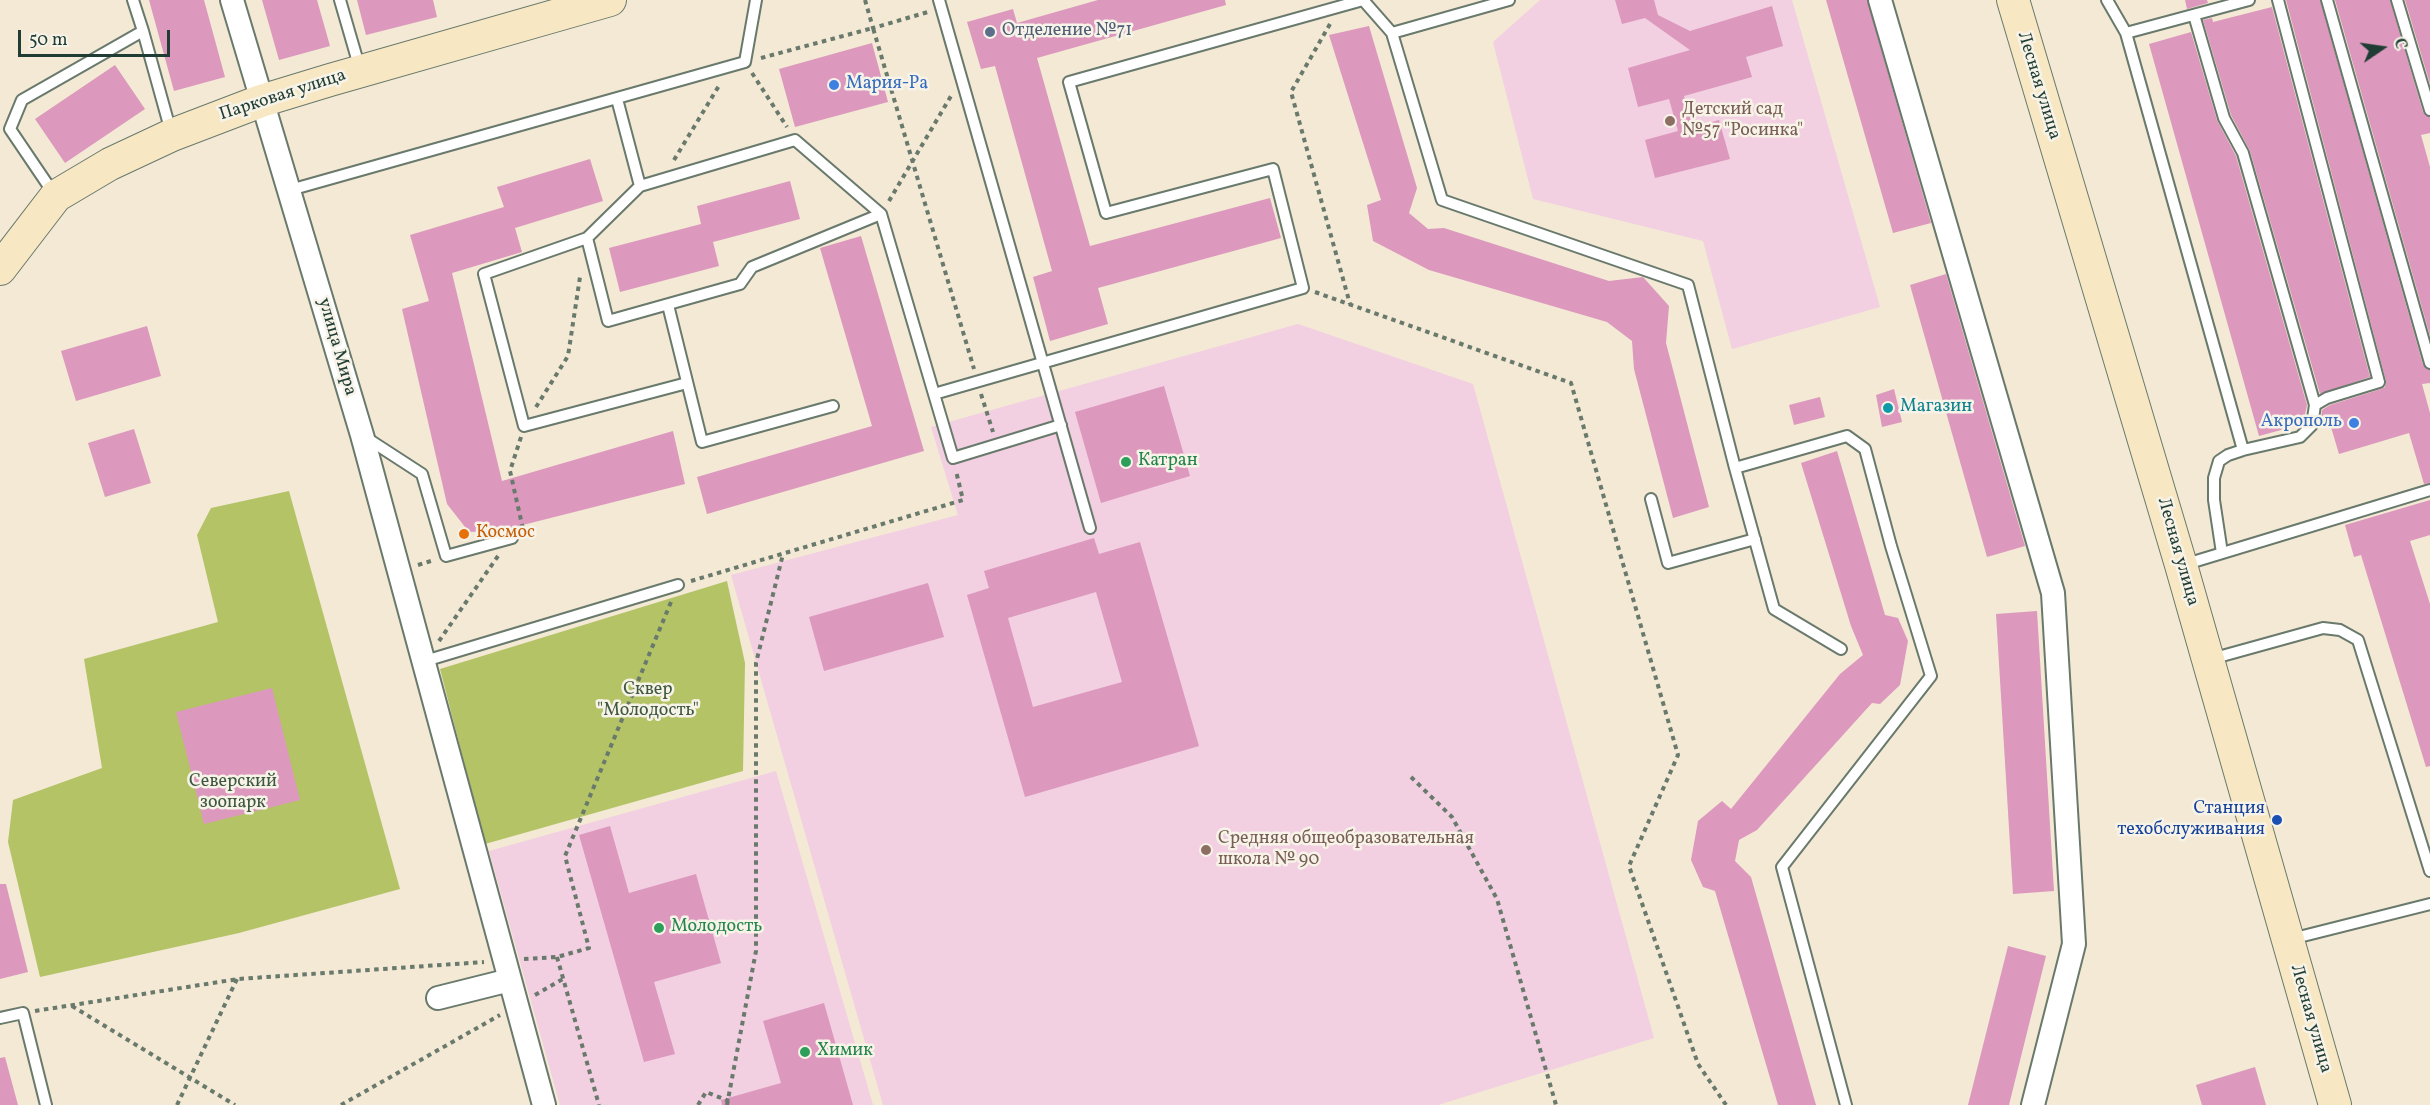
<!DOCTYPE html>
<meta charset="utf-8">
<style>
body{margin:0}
#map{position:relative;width:2430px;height:1105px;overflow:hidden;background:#f3e9d5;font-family:Vollkorn,serif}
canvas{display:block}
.north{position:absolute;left:2352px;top:18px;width:60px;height:60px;-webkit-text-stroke:4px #f7f3e8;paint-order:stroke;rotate:77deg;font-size:16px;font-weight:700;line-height:24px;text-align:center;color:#1f3d34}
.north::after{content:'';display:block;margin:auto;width:21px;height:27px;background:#1f3d34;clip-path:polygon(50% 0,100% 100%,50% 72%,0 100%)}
.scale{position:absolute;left:18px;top:30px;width:152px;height:27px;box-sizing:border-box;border:3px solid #1f3d34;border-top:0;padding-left:8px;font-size:18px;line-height:21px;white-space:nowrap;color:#1f3d34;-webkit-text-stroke:4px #f7f3e8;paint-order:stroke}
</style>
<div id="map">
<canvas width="2430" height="1105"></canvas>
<div class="north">С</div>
<div class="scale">50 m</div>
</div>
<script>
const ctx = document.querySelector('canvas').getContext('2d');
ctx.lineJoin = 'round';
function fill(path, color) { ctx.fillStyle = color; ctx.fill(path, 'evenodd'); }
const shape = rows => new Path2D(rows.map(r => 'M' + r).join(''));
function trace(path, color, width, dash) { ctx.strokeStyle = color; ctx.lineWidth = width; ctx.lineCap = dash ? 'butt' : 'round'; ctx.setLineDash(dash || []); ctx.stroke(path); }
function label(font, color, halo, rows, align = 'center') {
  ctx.font = font + ' Vollkorn,serif'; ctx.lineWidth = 5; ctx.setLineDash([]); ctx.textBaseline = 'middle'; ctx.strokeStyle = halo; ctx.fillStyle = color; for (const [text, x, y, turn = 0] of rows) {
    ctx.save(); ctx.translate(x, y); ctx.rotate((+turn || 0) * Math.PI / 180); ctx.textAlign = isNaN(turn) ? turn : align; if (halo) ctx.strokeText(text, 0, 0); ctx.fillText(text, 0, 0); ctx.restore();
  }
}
fill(shape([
 [1540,0,1792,0,1880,307,1732,349,1703,241,1533,199,1493,42],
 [1298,324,1473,384,1654,1038,1438,1105,883,1105,731,575,958,515,931,427],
 [776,771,873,1105,560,1105,489,851]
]), '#f2cfe1');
fill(shape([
 [289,491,400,889,239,933,40,977,8,842,13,800,102,768,84,659,218,622,197,535,211,508],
 [727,581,745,663,743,771,485,844,440,669]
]), '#b3c366');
fill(shape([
 [149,0,204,0,225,77,174,91],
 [262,0,317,0,330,46,279,60],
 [357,0,433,0,437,17,366,35],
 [1098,0,1225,0,1226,5,1037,58,1090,246,1270,198,1281,238,1098,288,1108,324,1050,341,1033,277,1052,271,995,66,981,69,967,22,1013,9,1017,23],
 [1615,0,1654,0,1658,15,1690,31,1772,6,1783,46,1746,57,1752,77,1684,96,1693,128,1719,120,1730,159,1655,178,1645,140,1678,131,1669,99,1638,107,1628,68,1690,50,1645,18,1622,24],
 [1826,0,1867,0,1931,223,1893,233],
 [2185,0,2207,0,2208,3,2187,9],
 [2286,0,2320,0,2423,365,2430,370,2430,383,2422,384,2430,413,2430,483,2424,484,2409,433,2339,454,2328,417,2321,419,2322,410,2330,405,2381,389,2385,387,2386,381],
 [2335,0,2390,0,2423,112,2430,117,2430,133,2421,135,2430,167,2430,336],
 [2405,0,2430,0,2430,84],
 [2272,7,2370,377,2320,394,2250,151,2231,115,2203,20,2212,18,2213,22],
 [1369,26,1417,188,1409,213,1428,229,1444,228,1609,281,1643,277,1669,306,1666,343,1709,507,1673,518,1634,369,1632,341,1607,322,1429,270,1373,241,1367,205,1381,200,1329,35],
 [2191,32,2217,120,2236,156,2307,405,2303,424,2259,436,2149,44],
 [872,43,888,102,795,127,779,69],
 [115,65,145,109,65,163,35,119],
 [590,159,603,201,515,228,522,252,452,273,502,481,673,431,685,484,503,530,469,532,447,504,402,309,429,301,410,235,504,207,497,187],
 [790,181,800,219,713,242,719,266,620,292,609,248,701,224,697,206],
 [861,236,924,451,707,514,697,477,872,426,820,248],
 [1946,274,2025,546,1987,557,1910,285],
 [147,326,161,376,76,401,61,351],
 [1164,386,1190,476,1101,503,1075,412],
 [1894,389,1902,422,1882,427,1876,395],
 [1820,397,1825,417,1794,425,1789,405],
 [134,429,151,483,105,497,88,443],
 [1837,451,1885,615,1898,618,1908,641,1900,685,1880,704,1872,703,1757,830,1739,840,1735,861,1751,877,1816,1105,1778,1105,1715,891,1703,887,1691,860,1698,821,1722,801,1731,809,1840,674,1863,655,1851,626,1801,463],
 [2430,500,2430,535,2410,541,2430,604,2430,766,2426,767,2361,555,2354,557,2345,525],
 [1094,538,1099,554,1140,542,1199,746,1025,797,967,595,989,588,984,571],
 [1096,592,1122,682,1033,707,1008,618],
 [928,583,944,637,824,671,809,617],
 [2037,611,2054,891,2013,894,1996,614],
 [272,688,300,800,204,824,176,712],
 [610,826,629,893,696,874,721,963,654,982,675,1054,644,1062,579,835],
 [0,884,6,884,28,972,0,979],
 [2008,946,2046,956,2009,1105,1968,1105],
 [824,1003,853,1105,722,1105,721,1100,781,1083,763,1021],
 [5,1057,18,1105,0,1105,0,1058],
 [2255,1067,2266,1105,2202,1105,2196,1085]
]), '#dc98bd');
const lane = shape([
 [340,0,360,69],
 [939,0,1090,528],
 [1363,0,1392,33,1442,200,1688,285,1735,468,1847,436,1865,449,1891,546,1931,676,1782,867,1846,1105],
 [2107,0,2126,33,2249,0],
 [2278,0,2379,382,2327,398,2315,405],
 [2327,0,2430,363],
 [2397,0,2430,110],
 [2194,15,2224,118,2243,153,2315,405,2312,425,2300,437,2243,450,2228,455,2219,461,2214,478,2214,500,2222,553],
 [143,31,171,132],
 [1392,33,1509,0],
 [2126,33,2243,450],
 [617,99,640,186,795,140,881,214],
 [290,190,745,62,756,0],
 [54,194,10,129,22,100,143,31,133,0],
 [587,238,640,186],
 [668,305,702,442,833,406],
 [687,383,524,426,484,274,587,238,608,321,740,284,752,267,881,214,934,394],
 [1061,425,953,458,934,394,1303,288,1273,169,1106,213,1069,82,1363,0],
 [365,437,422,474,446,556,512,538],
 [1735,468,1774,609,1841,649],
 [1651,499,1668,563,1755,539],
 [2183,565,2430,490],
 [2211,659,2323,628,2340,630,2358,640,2430,871],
 [425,661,678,585],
 [2291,939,2430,904],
 [0,1018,23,1013,46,1105]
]);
const street = shape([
 [232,0,362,435,544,1105],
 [1880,0,2053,593,2074,944,2033,1105],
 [438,998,510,980]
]);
const secondary = shape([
 [2013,0,2181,565,2335,1105],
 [0,269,56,196,110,164,172,135,261,101,330,80,610,0]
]);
trace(lane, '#69796c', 14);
trace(street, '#69796c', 26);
trace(secondary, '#69796c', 34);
trace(shape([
 [865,0,873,28,928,12],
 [1330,24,1291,92,1350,304],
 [761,58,873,28,974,369],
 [752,73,787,127],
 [674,160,720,84],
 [889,201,951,96],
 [1315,292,1571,383,1678,755,1629,866,1698,1064,1726,1105],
 [981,394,993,432],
 [536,407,568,356,580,277],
 [521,437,510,471,523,529],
 [418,565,434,560],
 [691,581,963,500,956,471],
 [439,641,498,556],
 [1411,777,1452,817,1497,899,1556,1105],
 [557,957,599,1105],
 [524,959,557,957,589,948,565,856,671,602],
 [535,995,563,979],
 [72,1006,235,1105],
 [35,1011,238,979,484,962],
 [177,1105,237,979],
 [341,1105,500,1015],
 [698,1105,706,1092,729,1101],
 [727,1105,756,951,756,663,783,554]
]), '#69796c', 4, [4.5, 4.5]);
trace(lane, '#fff', 10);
trace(street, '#fff', 22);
trace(secondary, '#f8e7c3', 32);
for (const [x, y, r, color] of [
 [990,32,6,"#5c6f8a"],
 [834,85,6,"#3f7fe0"],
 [1670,121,6,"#8d6e63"],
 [1888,408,6,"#0f9aa8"],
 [2354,423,6,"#3f7fe0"],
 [1126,462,6,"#2e9e5b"],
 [464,534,6,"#e8710a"],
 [2277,820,6,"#1a4fb4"],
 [1206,850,6,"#8d6e63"],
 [659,928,6,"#2e9e5b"],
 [805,1052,6,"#2e9e5b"]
]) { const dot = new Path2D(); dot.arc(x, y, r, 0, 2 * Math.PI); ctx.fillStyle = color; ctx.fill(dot); trace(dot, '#f7f3e8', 2); }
label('18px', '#4e5e75', '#f7f3e8', [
 ["Отделение №71",1002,32]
], 'left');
label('18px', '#366cbe', '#f7f3e8', [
 ["Мария-Ра",846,85],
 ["Акрополь",2342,423,"right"]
], 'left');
label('18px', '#1f3d34', '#f7f3e8', [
 ["Лесная улица",2038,86,73],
 ["Парковая улица",283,96,-18],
 ["улица Мира",336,347,74],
 ["Лесная улица",2177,552,74],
 ["Лесная улица",2310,1019,74]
]);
label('18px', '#785e54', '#f7f3e8', [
 ["Детский сад",1682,111],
 ["№57 \"Росинка\"",1682,132],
 ["Средняя общеобразовательная",1218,840],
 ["школа № 90",1218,861]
], 'left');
label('18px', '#0d838f', '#f7f3e8', [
 ["Магазин",1900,408]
], 'left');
label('18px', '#27864d', '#f7f3e8', [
 ["Катран",1138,462],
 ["Молодость",671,928],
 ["Химик",817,1052]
], 'left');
label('18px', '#c56008', '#f7f3e8', [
 ["Космос",476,534]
], 'left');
label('18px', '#3d583e', '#f7f3e8', [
 ["Сквер",648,691],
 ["\"Молодость\"",648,712],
 ["Северский",233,783],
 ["зоопарк",233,804]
]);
label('18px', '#164399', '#f7f3e8', [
 ["Станция",2265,810],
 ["техобслуживания",2265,831]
], 'right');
</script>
